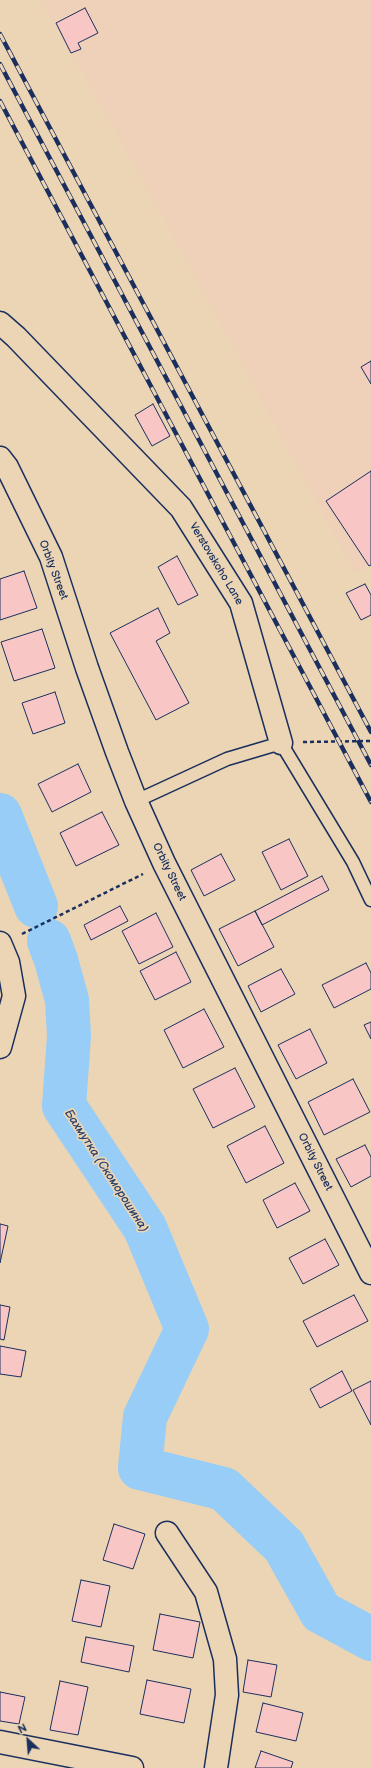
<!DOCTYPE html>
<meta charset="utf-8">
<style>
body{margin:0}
#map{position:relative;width:371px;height:1768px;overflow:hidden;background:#ebd5b4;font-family:"Balsamiq Sans",sans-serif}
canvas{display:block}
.north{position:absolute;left:8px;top:1720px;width:40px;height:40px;-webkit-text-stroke:3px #ebd5b4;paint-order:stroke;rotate:334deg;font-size:11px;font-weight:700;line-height:16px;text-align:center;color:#1b2f5e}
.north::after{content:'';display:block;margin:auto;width:14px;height:18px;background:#1b2f5e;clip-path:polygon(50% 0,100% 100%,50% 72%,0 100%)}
</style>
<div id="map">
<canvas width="371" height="1768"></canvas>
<div class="north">N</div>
</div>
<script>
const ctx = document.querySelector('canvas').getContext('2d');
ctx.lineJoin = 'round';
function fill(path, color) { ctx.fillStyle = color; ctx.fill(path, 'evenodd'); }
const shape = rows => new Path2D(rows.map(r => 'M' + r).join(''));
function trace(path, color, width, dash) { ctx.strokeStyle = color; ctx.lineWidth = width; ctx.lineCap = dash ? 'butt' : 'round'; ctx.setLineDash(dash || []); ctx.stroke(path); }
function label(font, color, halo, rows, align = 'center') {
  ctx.font = font + ' "Balsamiq Sans",sans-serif'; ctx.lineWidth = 3.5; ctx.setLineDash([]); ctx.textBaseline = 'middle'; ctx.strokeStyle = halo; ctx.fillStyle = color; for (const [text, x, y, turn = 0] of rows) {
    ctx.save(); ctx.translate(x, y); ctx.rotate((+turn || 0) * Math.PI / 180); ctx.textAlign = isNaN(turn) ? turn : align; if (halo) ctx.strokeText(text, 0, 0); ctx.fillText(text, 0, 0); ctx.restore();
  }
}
fill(shape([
 [41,0,371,0,371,564,355,574,135,166]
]), '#efd1b9');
trace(shape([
 [0,815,36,906],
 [49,941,56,960,67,1000,69,1036,64,1106,145,1228,187,1329,145,1417,140,1468,224,1489,284,1546,321,1612,371,1639]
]), '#97cdf6', 44);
const building = shape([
 [85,8,98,33,78,43,81,49,71,53,56,23,85,8],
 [371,361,371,384,361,367,371,361],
 [153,404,170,436,152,446,135,415,153,404],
 [371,471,371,565,369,566,326,501,371,471],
 [177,556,198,595,178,605,158,567,177,556],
 [24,571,37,608,0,620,0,579,24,571],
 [365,584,371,595,371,615,361,620,346,593,365,584],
 [158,608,170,633,156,641,189,703,156,720,110,633,158,608],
 [42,629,55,668,14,681,1,642,42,629],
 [55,692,65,723,33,734,22,703,55,692],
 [78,764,91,792,52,812,38,784,78,764],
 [102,812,119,845,76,866,60,833,102,812],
 [289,839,308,876,281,890,262,852,289,839],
 [221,854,235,880,204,896,191,870,221,854],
 [322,876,329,890,262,925,255,911,322,876],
 [120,906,128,921,91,940,84,925,120,906],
 [255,911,274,947,238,966,219,929,255,911],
 [156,913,173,947,139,964,122,931,156,913],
 [176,952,191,982,155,1000,140,971,176,952],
 [366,963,371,973,371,989,334,1008,322,985,366,963],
 [281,969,295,994,261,1012,248,986,281,969],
 [204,1009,224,1047,183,1068,164,1030,204,1009],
 [371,1022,371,1039,364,1025,371,1022],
 [310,1029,327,1063,296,1079,278,1045,310,1029],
 [235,1068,255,1107,213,1128,193,1089,235,1068],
 [353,1079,370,1112,324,1135,308,1102,353,1079],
 [265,1126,284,1163,246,1183,227,1146,265,1126],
 [365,1145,371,1157,371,1176,351,1187,336,1159,365,1145],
 [295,1183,310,1211,277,1228,263,1200,295,1183],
 [0,1224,8,1226,0,1263,0,1224],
 [325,1239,339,1265,303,1284,289,1258,325,1239],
 [354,1295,368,1321,317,1347,303,1321,354,1295],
 [0,1305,10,1307,4,1340,0,1339,0,1305],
 [0,1346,26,1351,21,1377,0,1374,0,1346],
 [342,1371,352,1391,320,1408,310,1389,342,1371],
 [371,1381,371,1425,353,1390,371,1381],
 [114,1524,145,1534,133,1569,103,1560,114,1524],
 [81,1580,110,1586,101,1627,72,1621,81,1580],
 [160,1614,200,1622,193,1658,153,1650,160,1614],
 [86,1637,134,1646,129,1672,81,1662,86,1637],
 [248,1660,277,1665,271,1697,243,1692,248,1660],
 [147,1680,191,1689,184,1723,140,1714,147,1680],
 [60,1681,88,1687,78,1735,50,1730,60,1681],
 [0,1692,25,1697,19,1724,0,1721,0,1692],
 [263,1703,303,1713,296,1741,256,1732,263,1703],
 [261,1751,293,1762,291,1768,255,1768,261,1751]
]);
fill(building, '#f8c7c5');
trace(building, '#1b2f5e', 1);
const lane = shape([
 [136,801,227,759,281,743,353,862,371,900]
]);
const street = shape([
 [0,323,16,337,181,508,241,603,281,743],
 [0,458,7,467,51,557,87,668,117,752,136,801,164,863,371,1273],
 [0,943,8,962,14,996,0,1047],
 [167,1533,206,1592,225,1659,227,1695,216,1768],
 [0,1742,132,1768]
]);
trace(lane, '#1b2f5e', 15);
trace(street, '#1b2f5e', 25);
trace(shape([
 [303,742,371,741],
 [22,934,143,874]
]), '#1b2f5e', 2.5, [4, 3]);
trace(lane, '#ebd5b4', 12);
trace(street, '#ebd5b4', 22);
const rail = shape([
 [0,34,371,732],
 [0,64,371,765],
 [0,101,371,802]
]);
trace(rail, '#1b2f5e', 4.5);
trace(rail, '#ebd5b4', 3, [9]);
label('11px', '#1b2f5e', '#ebd5b4', [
 ["Verstovskoho Lane",216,564,59],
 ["Orbity Street",53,570,69],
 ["Orbity Street",169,872,64],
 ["Orbity Street",315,1162,63]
]);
label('italic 12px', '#273f6d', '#ebd5b4', [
 ["Бахмутка (Скоморошина)",106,1171,57]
]);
</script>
